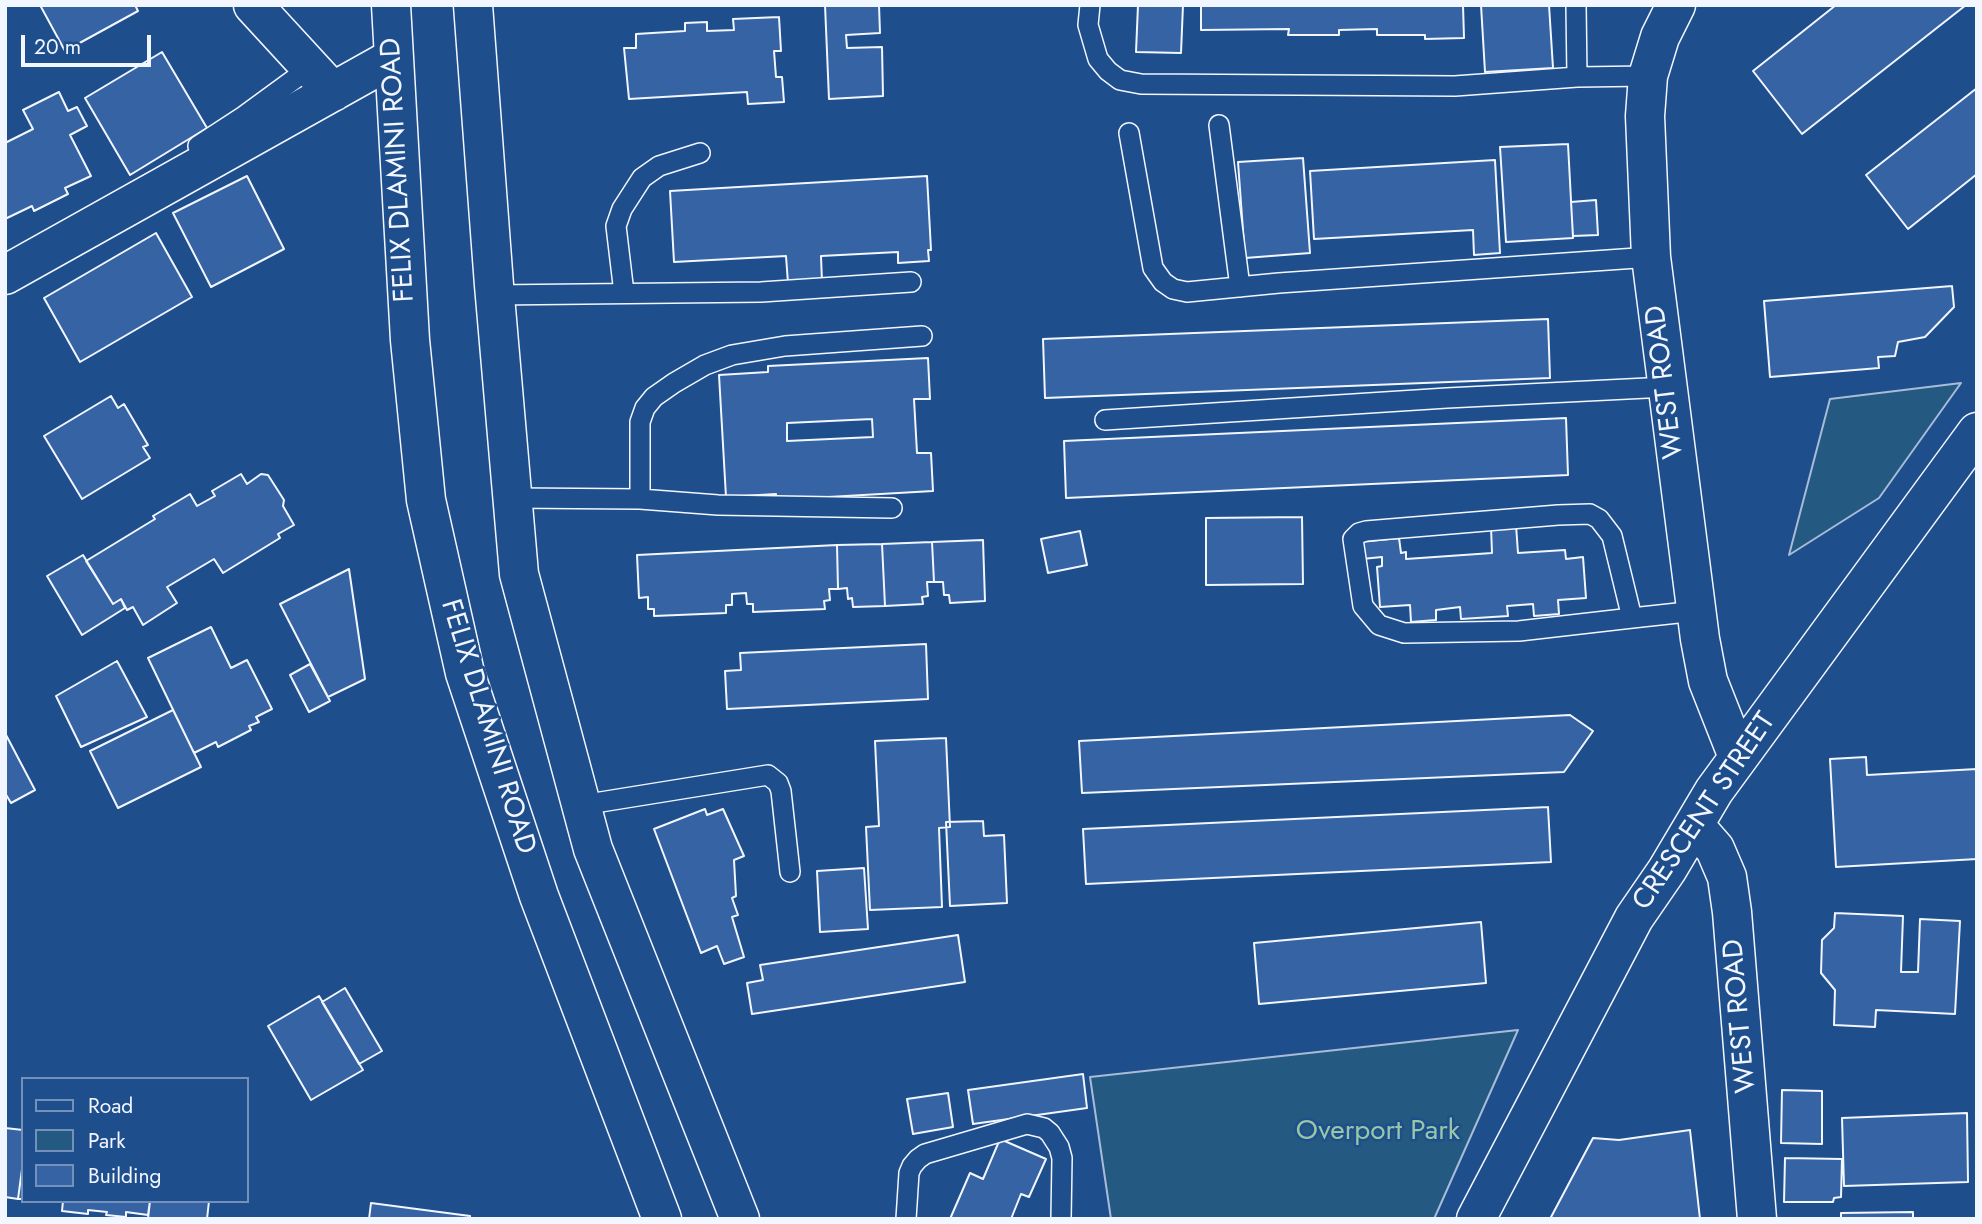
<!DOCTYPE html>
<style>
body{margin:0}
#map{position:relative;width:1982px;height:1224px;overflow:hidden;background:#1f4e8c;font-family:Jost,sans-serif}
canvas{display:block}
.frame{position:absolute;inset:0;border:7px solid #f2f6ff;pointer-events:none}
.legend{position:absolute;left:21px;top:1077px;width:228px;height:126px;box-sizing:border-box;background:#1f4e8c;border:2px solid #7391ba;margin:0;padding:9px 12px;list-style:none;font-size:21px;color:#f2f6ff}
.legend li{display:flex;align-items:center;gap:14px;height:35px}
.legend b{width:35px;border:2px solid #7391ba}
.scale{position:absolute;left:21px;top:35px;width:130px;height:32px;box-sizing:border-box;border:4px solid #f2f6ff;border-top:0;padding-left:9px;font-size:21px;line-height:24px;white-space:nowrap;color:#f2f6ff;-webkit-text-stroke:5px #1f4e8c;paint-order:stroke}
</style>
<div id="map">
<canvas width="1982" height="1224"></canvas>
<div class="frame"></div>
<ul class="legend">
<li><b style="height:9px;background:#1f4e8c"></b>Road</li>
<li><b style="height:19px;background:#245a82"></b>Park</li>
<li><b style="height:19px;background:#3563a3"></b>Building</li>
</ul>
<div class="scale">20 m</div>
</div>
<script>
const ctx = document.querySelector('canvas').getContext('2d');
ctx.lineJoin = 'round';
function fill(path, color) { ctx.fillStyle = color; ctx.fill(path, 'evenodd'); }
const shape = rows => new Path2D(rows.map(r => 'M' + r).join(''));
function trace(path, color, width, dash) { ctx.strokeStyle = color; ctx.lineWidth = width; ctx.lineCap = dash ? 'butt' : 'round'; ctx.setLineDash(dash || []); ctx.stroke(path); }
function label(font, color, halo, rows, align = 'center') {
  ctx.font = font + ' Jost,sans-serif'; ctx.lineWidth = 5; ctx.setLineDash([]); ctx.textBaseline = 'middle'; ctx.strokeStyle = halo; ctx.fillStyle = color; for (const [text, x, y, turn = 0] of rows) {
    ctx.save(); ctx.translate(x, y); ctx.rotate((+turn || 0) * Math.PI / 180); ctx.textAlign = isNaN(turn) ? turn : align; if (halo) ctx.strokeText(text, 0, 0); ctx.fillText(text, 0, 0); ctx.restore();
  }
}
const green = shape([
 [1961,383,1879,498,1789,555,1830,399,1961,383],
 [1518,1030,1434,1219,1111,1219,1090,1077,1518,1030]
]);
fill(green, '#245a82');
trace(green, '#a8bbd7', 2);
const building = shape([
 [40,5,135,5,138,11,65,51,40,5],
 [825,5,879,5,880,33,846,35,847,48,882,47,883,96,829,99,825,5],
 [1138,5,1183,5,1181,53,1136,52,1138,5],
 [1201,5,1463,5,1464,38,1425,39,1425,35,1377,35,1377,29,1339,30,1339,35,1288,35,1289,29,1201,30,1201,5],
 [1481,5,1549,5,1553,68,1485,72,1481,5],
 [1836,5,1966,5,1802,134,1753,71,1836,5],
 [779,17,781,51,774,51,776,77,782,77,784,102,748,104,747,92,629,99,624,48,636,48,636,34,685,31,685,23,707,22,707,31,734,30,733,19,779,17],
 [162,52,207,128,130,175,85,98,162,52],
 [1977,88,1977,174,1908,229,1866,175,1977,88],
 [59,92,68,111,77,107,87,126,70,135,91,176,65,188,68,194,34,211,32,206,5,219,5,143,33,129,23,110,59,92],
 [1568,144,1573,238,1506,242,1500,147,1568,144],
 [1303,158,1310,253,1245,258,1238,162,1303,158],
 [1495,160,1500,253,1474,255,1473,230,1314,239,1310,171,1495,160],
 [247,176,284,249,211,287,173,213,247,176],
 [927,176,931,250,928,250,929,261,898,263,898,252,821,256,822,282,788,283,786,256,674,262,670,191,927,176],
 [1596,200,1598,235,1573,236,1571,202,1596,200],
 [156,233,192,297,80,362,44,298,156,233],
 [1952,286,1954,307,1925,337,1898,342,1895,356,1878,357,1879,368,1770,377,1764,301,1952,286],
 [1548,319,1550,378,1045,398,1043,339,1548,319],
 [928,358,930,399,914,399,917,453,931,453,933,491,776,500,776,494,726,497,719,375,768,372,768,366,928,358],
 [872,419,873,437,787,441,787,423,872,419],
 [111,396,118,408,124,404,148,445,143,447,150,458,82,499,44,436,111,396],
 [1566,418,1568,475,1066,498,1064,441,1566,418],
 [241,474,247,484,261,474,268,475,284,500,283,506,294,525,278,534,280,538,223,573,214,559,167,587,177,603,143,625,133,607,127,610,121,599,113,604,86,561,155,519,153,516,190,494,197,506,215,496,212,491,241,474],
 [1302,517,1303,584,1206,585,1206,518,1302,517],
 [1516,525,1518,553,1565,550,1566,559,1583,557,1586,598,1558,600,1559,614,1534,616,1533,604,1507,606,1508,616,1461,619,1460,607,1436,610,1436,620,1411,622,1410,605,1380,607,1377,567,1382,566,1382,557,1362,559,1361,542,1399,538,1401,553,1406,552,1406,559,1492,553,1491,527,1516,525],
 [1080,531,1087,565,1048,573,1041,539,1080,531],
 [983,540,985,601,950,603,949,595,944,595,943,582,934,582,932,542,983,540],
 [932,542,934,582,927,582,928,596,922,597,923,604,885,606,882,544,932,542],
 [882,544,885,606,853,607,852,598,848,599,847,588,838,589,837,545,882,544],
 [837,545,838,589,829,589,830,600,824,601,825,609,753,612,753,604,747,604,746,593,732,594,732,605,726,605,726,613,654,616,654,609,648,609,648,597,639,598,637,555,837,545],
 [83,555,113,604,121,599,125,608,82,635,47,576,83,555],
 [349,569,365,679,328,697,280,604,349,569],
 [211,627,231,668,247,660,272,709,256,717,259,722,249,726,251,730,218,747,216,742,194,753,148,658,211,627],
 [926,644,928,699,727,709,725,671,741,670,740,653,926,644],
 [117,661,147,717,81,747,56,696,117,661],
 [310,664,330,701,309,712,290,675,310,664],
 [173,710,201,767,118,808,90,751,173,710],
 [1570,715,1593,731,1564,772,1082,793,1079,741,1570,715],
 [5,733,35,790,11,803,5,793,5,733],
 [946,738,950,827,939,828,942,907,870,910,866,827,879,826,875,741,946,738],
 [1866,757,1867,775,1977,769,1977,859,1836,867,1830,759,1866,757],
 [1548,807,1551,862,1086,884,1083,829,1548,807],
 [705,809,707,815,723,809,744,856,734,860,736,896,732,898,738,915,732,917,744,957,724,964,717,946,701,953,654,829,705,809],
 [983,821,984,836,1004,835,1007,903,950,906,946,822,983,821],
 [864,868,868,929,820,932,817,871,864,868],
 [1835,913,1903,916,1901,972,1918,972,1920,919,1960,921,1955,1014,1876,1010,1875,1027,1834,1025,1835,990,1821,973,1822,940,1834,928,1835,913],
 [1481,922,1486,983,1259,1004,1254,943,1481,922],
 [958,935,965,982,752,1014,747,983,763,980,760,965,958,935],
 [345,988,382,1051,359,1064,322,1002,345,988],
 [319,996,363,1070,311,1100,268,1026,319,996],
 [1083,1074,1087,1108,973,1124,968,1090,1083,1074],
 [1782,1090,1822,1091,1822,1144,1781,1143,1782,1090],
 [948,1093,953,1127,913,1134,907,1099,948,1093],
 [1967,1113,1968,1182,1844,1186,1842,1118,1967,1113],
 [5,1128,23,1130,23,1162,18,1199,5,1197,5,1128],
 [1690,1130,1700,1219,1550,1219,1593,1138,1619,1140,1690,1130],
 [1000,1139,1046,1159,1029,1197,1021,1194,1011,1219,950,1219,970,1173,983,1179,1000,1139],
 [1785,1158,1842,1159,1841,1197,1834,1198,1833,1202,1784,1202,1785,1158],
 [23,1162,23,1199,18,1199,23,1162],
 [63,1201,150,1201,148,1215,126,1212,126,1217,106,1215,107,1212,88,1210,88,1214,62,1211,63,1201],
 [150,1201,209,1201,207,1219,148,1219,150,1201],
 [371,1203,470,1216,470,1219,369,1219,371,1203],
 [1913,1212,1913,1219,1841,1219,1841,1213,1913,1212]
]);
fill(building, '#3563a3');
trace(building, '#f2f6ff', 2);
const service = shape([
 [1090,5,1088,25,1098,59,1108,71,1120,80,1141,84,1455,86,1577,77,1648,76],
 [1576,5,1577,77],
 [1219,125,1240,287],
 [1129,133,1153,268,1163,282,1173,289,1187,292,1279,283,1651,257],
 [198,146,244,116,311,67],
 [624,293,616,226,622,209,642,178,659,166,700,153],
 [495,295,761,292,911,282],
 [1105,420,1447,398,1667,387],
 [513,498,640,499,718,505,892,508],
 [640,499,640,422,645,408,654,397,674,383,705,365,732,355,785,346,922,336],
 [1632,618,1612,536,1599,519,1590,514,1558,515,1366,531,1359,533,1353,539,1363,606,1379,625,1404,633,1519,631,1632,618,1696,611],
 [582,805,768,775,778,783,781,791,790,872],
 [906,1219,909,1173,912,1166,918,1159,925,1154,1027,1124,1044,1128,1050,1133,1059,1147,1062,1158,1061,1219]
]);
const minor = shape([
 [253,5,333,92],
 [1676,5,1660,37,1648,76,1645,116,1651,257,1700,639,1708,681,1738,757],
 [5,275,393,58],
 [1694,825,1715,849,1727,877,1732,912,1757,1219],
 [1476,1219,1634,918,1667,870,1714,791,1977,432]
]);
const secondary = shape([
 [391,5,410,340,426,500,465,673,539,896,662,1219],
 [473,5,494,285,519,574,593,849,740,1219]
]);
trace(service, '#f2f6ff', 22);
trace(minor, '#f2f6ff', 41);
trace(secondary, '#f2f6ff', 41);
trace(service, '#1f4e8c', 19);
trace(minor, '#1f4e8c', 38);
trace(secondary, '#1f4e8c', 38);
label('28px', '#f2f6ff', '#1f4e8c', [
 ["FELIX DLAMINI ROAD",399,170,-93],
 ["WEST ROAD",1666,382,-97],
 ["FELIX DLAMINI ROAD",487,727,73],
 ["CRESCENT STREET",1705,812,-56],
 ["WEST ROAD",1741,1016,-95]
]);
label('28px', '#97c8a6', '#1f4e8c', [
 ["Overport Park",1378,1132]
]);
</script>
